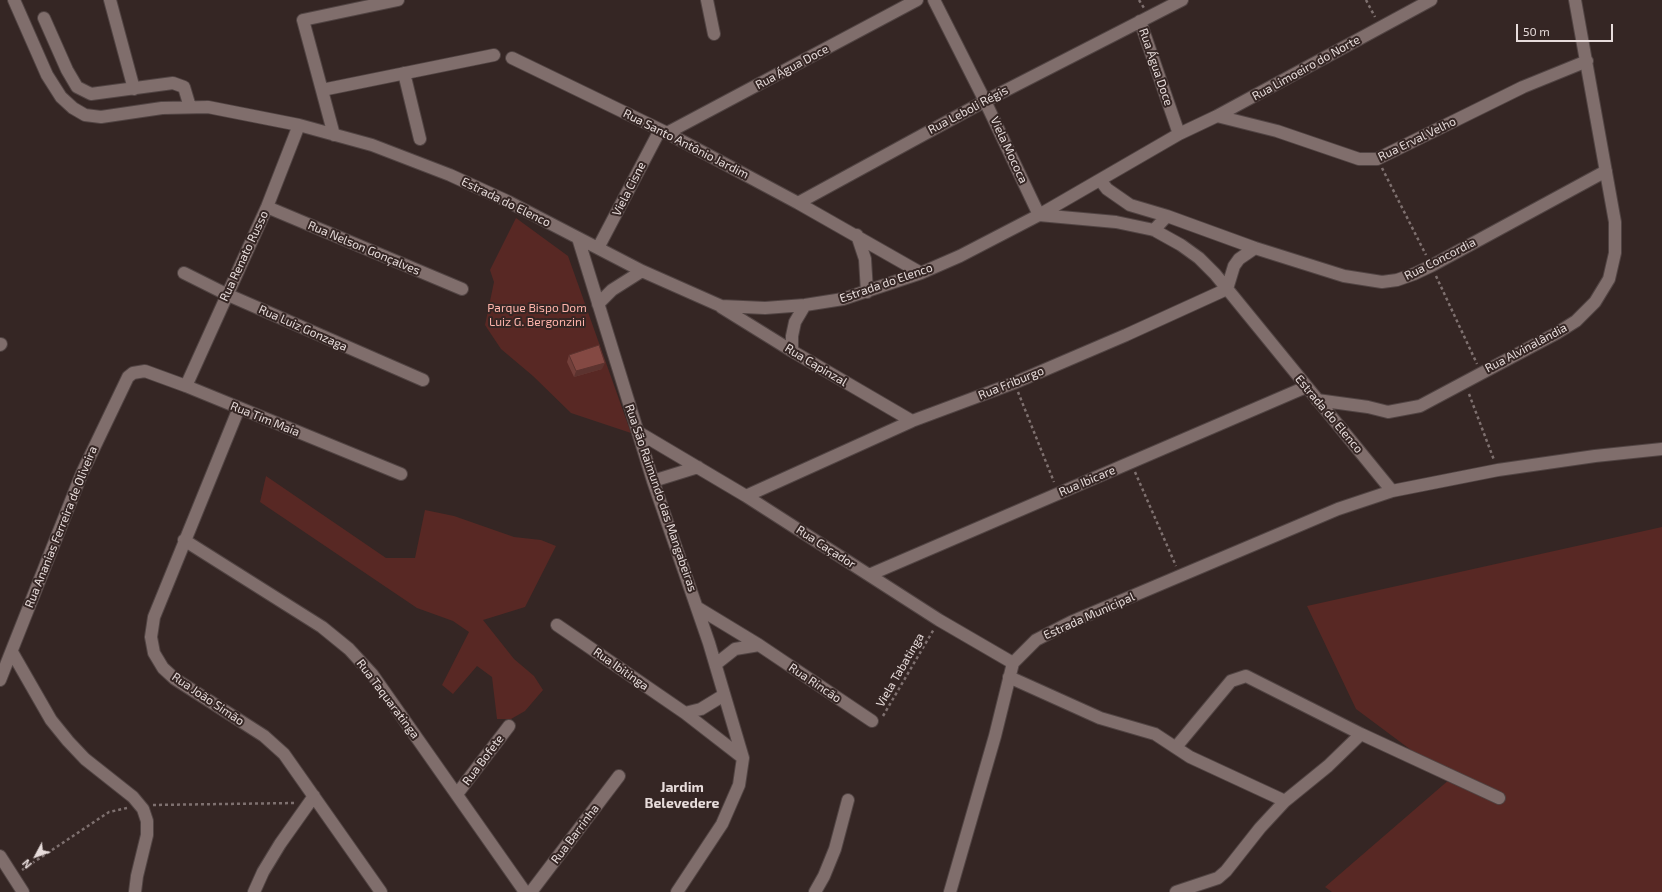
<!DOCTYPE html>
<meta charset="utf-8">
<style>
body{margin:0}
#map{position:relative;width:1662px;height:892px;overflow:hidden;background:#352624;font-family:"Exo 2",sans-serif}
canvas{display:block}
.north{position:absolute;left:16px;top:836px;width:40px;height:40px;-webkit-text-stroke:3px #352624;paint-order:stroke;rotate:229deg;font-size:11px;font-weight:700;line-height:16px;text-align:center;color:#e7dcdb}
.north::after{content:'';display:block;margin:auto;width:14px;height:18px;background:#e7dcdb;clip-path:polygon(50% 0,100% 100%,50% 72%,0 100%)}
.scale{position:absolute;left:1516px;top:24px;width:97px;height:18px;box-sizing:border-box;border:2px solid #e7dcdb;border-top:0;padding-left:5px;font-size:12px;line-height:14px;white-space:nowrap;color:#e7dcdb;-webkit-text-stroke:3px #352624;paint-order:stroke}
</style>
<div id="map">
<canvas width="1662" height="892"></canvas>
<div class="north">N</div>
<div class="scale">50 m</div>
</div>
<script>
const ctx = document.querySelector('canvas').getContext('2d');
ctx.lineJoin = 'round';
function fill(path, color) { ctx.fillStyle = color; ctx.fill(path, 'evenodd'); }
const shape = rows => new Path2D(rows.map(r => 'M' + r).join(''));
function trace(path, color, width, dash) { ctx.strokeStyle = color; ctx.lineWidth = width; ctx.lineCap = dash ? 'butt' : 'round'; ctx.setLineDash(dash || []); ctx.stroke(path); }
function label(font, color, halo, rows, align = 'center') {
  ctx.font = font + ' "Exo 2",sans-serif'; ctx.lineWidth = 4; ctx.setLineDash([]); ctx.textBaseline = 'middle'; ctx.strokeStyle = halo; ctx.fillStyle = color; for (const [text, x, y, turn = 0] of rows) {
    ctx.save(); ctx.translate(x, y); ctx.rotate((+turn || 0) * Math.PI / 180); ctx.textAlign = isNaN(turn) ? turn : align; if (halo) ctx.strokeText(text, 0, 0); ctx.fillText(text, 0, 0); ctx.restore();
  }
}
fill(shape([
 [516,218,568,256,631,433,571,413,533,376,501,349,485,325,494,282,490,270],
 [266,476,386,558,415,558,425,510,454,516,514,537,541,540,556,546,525,607,483,620,514,659,534,676,543,690,525,711,511,719,497,719,492,677,477,666,453,694,442,685,469,632,453,621,417,608,260,502],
 [1662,527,1662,892,1332,892,1325,887,1450,779,1356,709,1307,606]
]), '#582824');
const minor = shape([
 [14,0,47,75,61,97,73,108,85,115,101,117,162,108,208,107,299,125,372,145,450,175,507,201,642,271,721,306,765,308,805,305,843,299,921,273,960,256,1039,215,1179,134,1217,116,1431,0],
 [110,0,134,89],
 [707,0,714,34],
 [934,0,985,101,1039,215],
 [44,18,67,70,77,87,91,94,173,83,184,87,190,107],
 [1140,21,1179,134],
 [512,58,667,133,798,203,921,273],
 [404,73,420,139],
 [322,90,494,55],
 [1217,116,1277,131,1359,159,1377,159,1523,87,1587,61],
 [667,133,917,0],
 [334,135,303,20,398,0],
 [1100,180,1107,189,1130,205,1167,216],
 [798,203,985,101,1182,0],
 [267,207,462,289],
 [1039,215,1116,222,1154,230,1181,245,1199,258,1215,274,1392,491],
 [1154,230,1167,216,1255,248,1344,276,1382,282,1397,280,1414,274,1431,266,1606,171],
 [857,235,865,259,867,292],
 [578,238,653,481,709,643,743,758,739,785,722,824,677,892],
 [598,248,660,130],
 [184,273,226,294,423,380],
 [1227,289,1234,266,1239,259,1255,248],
 [598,304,612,290,642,271],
 [721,307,792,351,912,421],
 [0,345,1,344],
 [792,351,792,336,795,322,805,305],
 [186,386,267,207,299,125],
 [1317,400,1368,407,1388,412,1420,406,1557,333,1576,321,1595,302,1609,279,1615,253,1615,222,1575,0],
 [239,408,154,617,151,637,154,653,163,668,175,679,264,736,284,754,381,892],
 [638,432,746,496,939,620,1013,663],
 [653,481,698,467],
 [746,496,912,421,1014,383,1126,335,1227,289],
 [184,540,322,627,349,649,372,674,525,892],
 [869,575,1306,387],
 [698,608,759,645,872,721],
 [557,625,685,713,743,758],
 [12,652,51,720,68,741,85,759,133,797,143,809,147,821,147,835,137,876,135,892],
 [716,664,735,649,759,645],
 [1009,677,1100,718,1155,734,1190,757,1285,801],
 [0,680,82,473,128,377,133,373,145,371,186,386,401,474],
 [685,713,701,709,724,695],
 [1176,747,1231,681,1246,676,1361,734,1499,798],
 [457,794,509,726],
 [0,856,23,892],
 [254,892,263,872,280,844,314,796],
 [531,892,619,776],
 [815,892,824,876,835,849,848,800],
 [950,892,995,736,1013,663,1036,640,1071,622,1338,509,1392,491,1498,470,1595,456,1662,449],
 [1176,892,1218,878,1226,871,1260,828,1285,801,1328,766,1361,734]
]);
trace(minor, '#514443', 14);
trace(shape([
 [1139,0,1144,8],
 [1366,0,1375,17],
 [1382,168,1426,255],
 [1436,276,1477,364],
 [1018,392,1054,482],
 [1469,394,1494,460],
 [1135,472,1176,566],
 [883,716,934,629],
 [153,805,294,803],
 [22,870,109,812,127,808]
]), '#7e706f', 2.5, [3, 3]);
trace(minor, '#806e6c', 12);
fill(shape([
 [569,355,602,369,574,377,567,362]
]), '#723f3a');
fill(shape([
 [605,363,602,369,574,377,576,371]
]), '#5c332f');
const building = shape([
 [599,345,605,363,576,371,569,355,599,345]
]);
fill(building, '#844943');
trace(building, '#5c332f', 1);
label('12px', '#e7dcdb', '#352624', [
 ["Rua Água Doce",792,67,-28],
 ["Rua Água Doce",1156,67,71],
 ["Rua Limoeiro do Norte",1306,68,-29],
 ["Rua Leboli Régis",968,110,-28],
 ["Rua Erval Velho",1417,139,-26],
 ["Rua Santo Antônio Jardim",686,144,27],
 ["Viela Mococa",1009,150,65],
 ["Viela Cisne",629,189,-63],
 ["Estrada do Elenco",506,202,26],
 ["Rua Nelson Gonçalves",364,248,23],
 ["Rua Renato Russo",244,256,-65],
 ["Rua Concordia",1440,259,-27],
 ["Estrada do Elenco",886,283,-19],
 ["Rua Luiz Gonzaga",303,328,24],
 ["Rua Alvinalândia",1526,348,-28],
 ["Rua Capinzal",816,365,31],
 ["Rua Friburgo",1011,383,-22],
 ["Estrada do Elenco",1329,414,50],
 ["Rua Tim Maia",265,419,22],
 ["Rua Ibicare",1087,481,-23],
 ["Rua São Raimundo das Mangabeiras",661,498,71],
 ["Rua Ananias Ferreira de Oliveira",61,527,-68],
 ["Rua Caçador",826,547,33],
 ["Estrada Municipal",1089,616,-24],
 ["Rua Ibitinga",621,669,35],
 ["Viela Tabatinga",900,670,-60],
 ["Rua Rincão",815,683,34],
 ["Rua João Simão",208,699,34],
 ["Rua Taquaratinga",388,699,53],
 ["Rua Bofete",483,760,-53],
 ["Rua Barrinha",575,834,-53]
]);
label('12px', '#feb3aa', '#352624', [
 ["Parque Bispo Dom",537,308],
 ["Luiz G. Bergonzini",537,322]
]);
label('bold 14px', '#e7dcdb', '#352624', [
 ["Jardim",682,787],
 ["Belevedere",682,803]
]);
</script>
